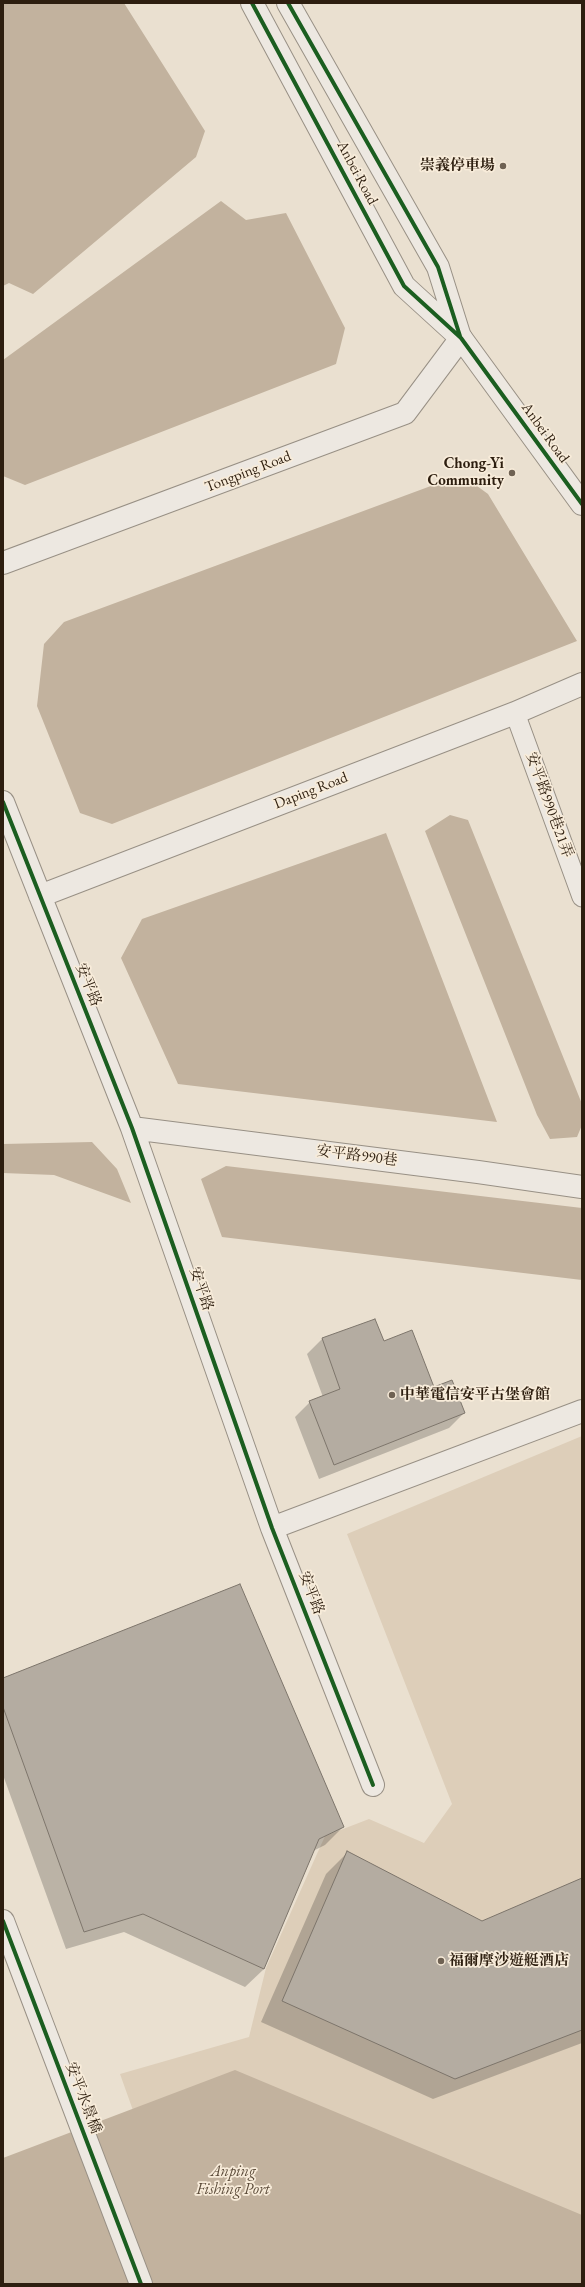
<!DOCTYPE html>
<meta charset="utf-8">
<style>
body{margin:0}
#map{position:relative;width:585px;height:2287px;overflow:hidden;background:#eae0d0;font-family:"EB Garamond",serif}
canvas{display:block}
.frame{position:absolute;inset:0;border:4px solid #2d1e0f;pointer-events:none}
</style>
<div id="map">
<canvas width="585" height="2287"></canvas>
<div class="frame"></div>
</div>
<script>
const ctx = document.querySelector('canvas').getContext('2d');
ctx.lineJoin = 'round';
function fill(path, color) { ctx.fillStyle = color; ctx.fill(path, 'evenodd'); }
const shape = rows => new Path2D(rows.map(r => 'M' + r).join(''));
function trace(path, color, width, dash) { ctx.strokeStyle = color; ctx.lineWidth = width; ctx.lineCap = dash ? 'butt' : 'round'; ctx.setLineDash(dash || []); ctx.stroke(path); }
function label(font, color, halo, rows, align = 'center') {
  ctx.font = font + ' "EB Garamond","Noto Serif TC",serif'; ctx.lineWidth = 3.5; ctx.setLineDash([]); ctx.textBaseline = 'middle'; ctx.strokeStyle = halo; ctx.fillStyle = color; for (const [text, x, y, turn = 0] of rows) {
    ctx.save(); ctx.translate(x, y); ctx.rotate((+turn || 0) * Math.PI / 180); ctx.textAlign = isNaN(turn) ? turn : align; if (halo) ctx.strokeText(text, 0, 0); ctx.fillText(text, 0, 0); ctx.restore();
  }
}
fill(shape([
 [582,1436,582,2284,195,2284,120,2074,249,2037,266,1968,325,1836,369,1819,424,1843,452,1804,347,1534]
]), '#ddceb9');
fill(shape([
 [3,3,124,3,205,131,196,157,33,294,9,283,3,286],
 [221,201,246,220,286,213,345,328,336,364,25,485,3,476,3,360],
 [466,478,488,494,577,641,112,824,80,813,37,706,44,644,64,622,447,480],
 [450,815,468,820,582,1104,582,1125,577,1137,550,1139,537,1115,425,831],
 [386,833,497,1122,178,1084,121,958,142,919],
 [92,1142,117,1169,131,1203,54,1175,3,1173,3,1144],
 [226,1166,582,1208,582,1280,222,1237,201,1179],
 [235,2070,582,2215,582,2284,3,2284,3,2158]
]), '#c2b29e');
fill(shape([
 [322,1339,383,1342,464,1413,449,1428,319,1479,295,1417,310,1402,323,1397,307,1354],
 [3,1679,343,1827,325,1845,313,1851,264,1969,245,1987,124,1932,66,1949,3,1775],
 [347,1853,482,1922,582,1879,582,2043,433,2099,261,2022,326,1874]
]), '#0003');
const building = shape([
 [375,1319,384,1341,412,1330,434,1387,452,1380,465,1413,334,1465,309,1401,340,1389,322,1338,375,1319],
 [240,1584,344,1827,319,1839,264,1969,143,1914,84,1932,3,1707,3,1678,240,1584],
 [347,1851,482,1921,582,1878,582,2030,455,2079,282,2001,347,1851]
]);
fill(building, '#b4aca1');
trace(building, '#7d756b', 1);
const service = shape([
 [515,713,582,897]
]);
const minor = shape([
 [3,563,405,413,461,338],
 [3,802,132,1128,272,1528,373,1785],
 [40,896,515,713,582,684],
 [132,1128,478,1172,582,1187],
 [272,1528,582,1411]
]);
const tertiary = shape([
 [252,3,404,286,461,338,582,504],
 [288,3,438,267,460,337],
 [3,1921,141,2284]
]);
trace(service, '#989085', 21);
trace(minor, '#989085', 24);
trace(tertiary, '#989085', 24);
trace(service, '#ede8e1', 19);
trace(minor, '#ede8e1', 22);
trace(tertiary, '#ede8e1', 22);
trace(shape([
 [252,3,404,286,461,338,582,504],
 [288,3,438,267,460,336],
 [3,802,132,1128,272,1528,373,1785],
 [3,1921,141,2284]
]), '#1b5e20', 4);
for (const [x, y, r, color] of [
 [503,166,4,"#6f6253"],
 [512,473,4,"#6f6253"],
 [392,1395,4,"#6f6253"],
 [441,1961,4,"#6f6253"]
]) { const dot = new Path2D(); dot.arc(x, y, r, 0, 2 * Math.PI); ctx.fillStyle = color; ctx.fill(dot); trace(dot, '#f8ecda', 1.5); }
label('bold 15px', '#2d1e0f', '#f8ecda', [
 ["崇義停車場",495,166],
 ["Chong-Yi",504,464],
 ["Community",504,481],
 ["中華電信安平古堡會館",400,1395,"left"],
 ["福爾摩沙遊艇酒店",449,1961,"left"]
], 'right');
label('15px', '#2d1e0f', '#f8ecda', [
 ["Anbei Road",357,173,62],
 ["Anbei Road",545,433,54],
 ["Tongping Road",248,472,-21],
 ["Daping Road",311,791,-21],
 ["安平路990巷21弄",549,805,70],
 ["安平路",88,985,68],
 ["安平路990巷",357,1156,7],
 ["安平路",201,1289,71],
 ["安平路",311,1593,69],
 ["安平水景橋",83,2098,69]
]);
label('italic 16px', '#5b4b39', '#f8ecda', [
 ["Anping",233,2172],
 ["Fishing Port",233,2190]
]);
</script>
